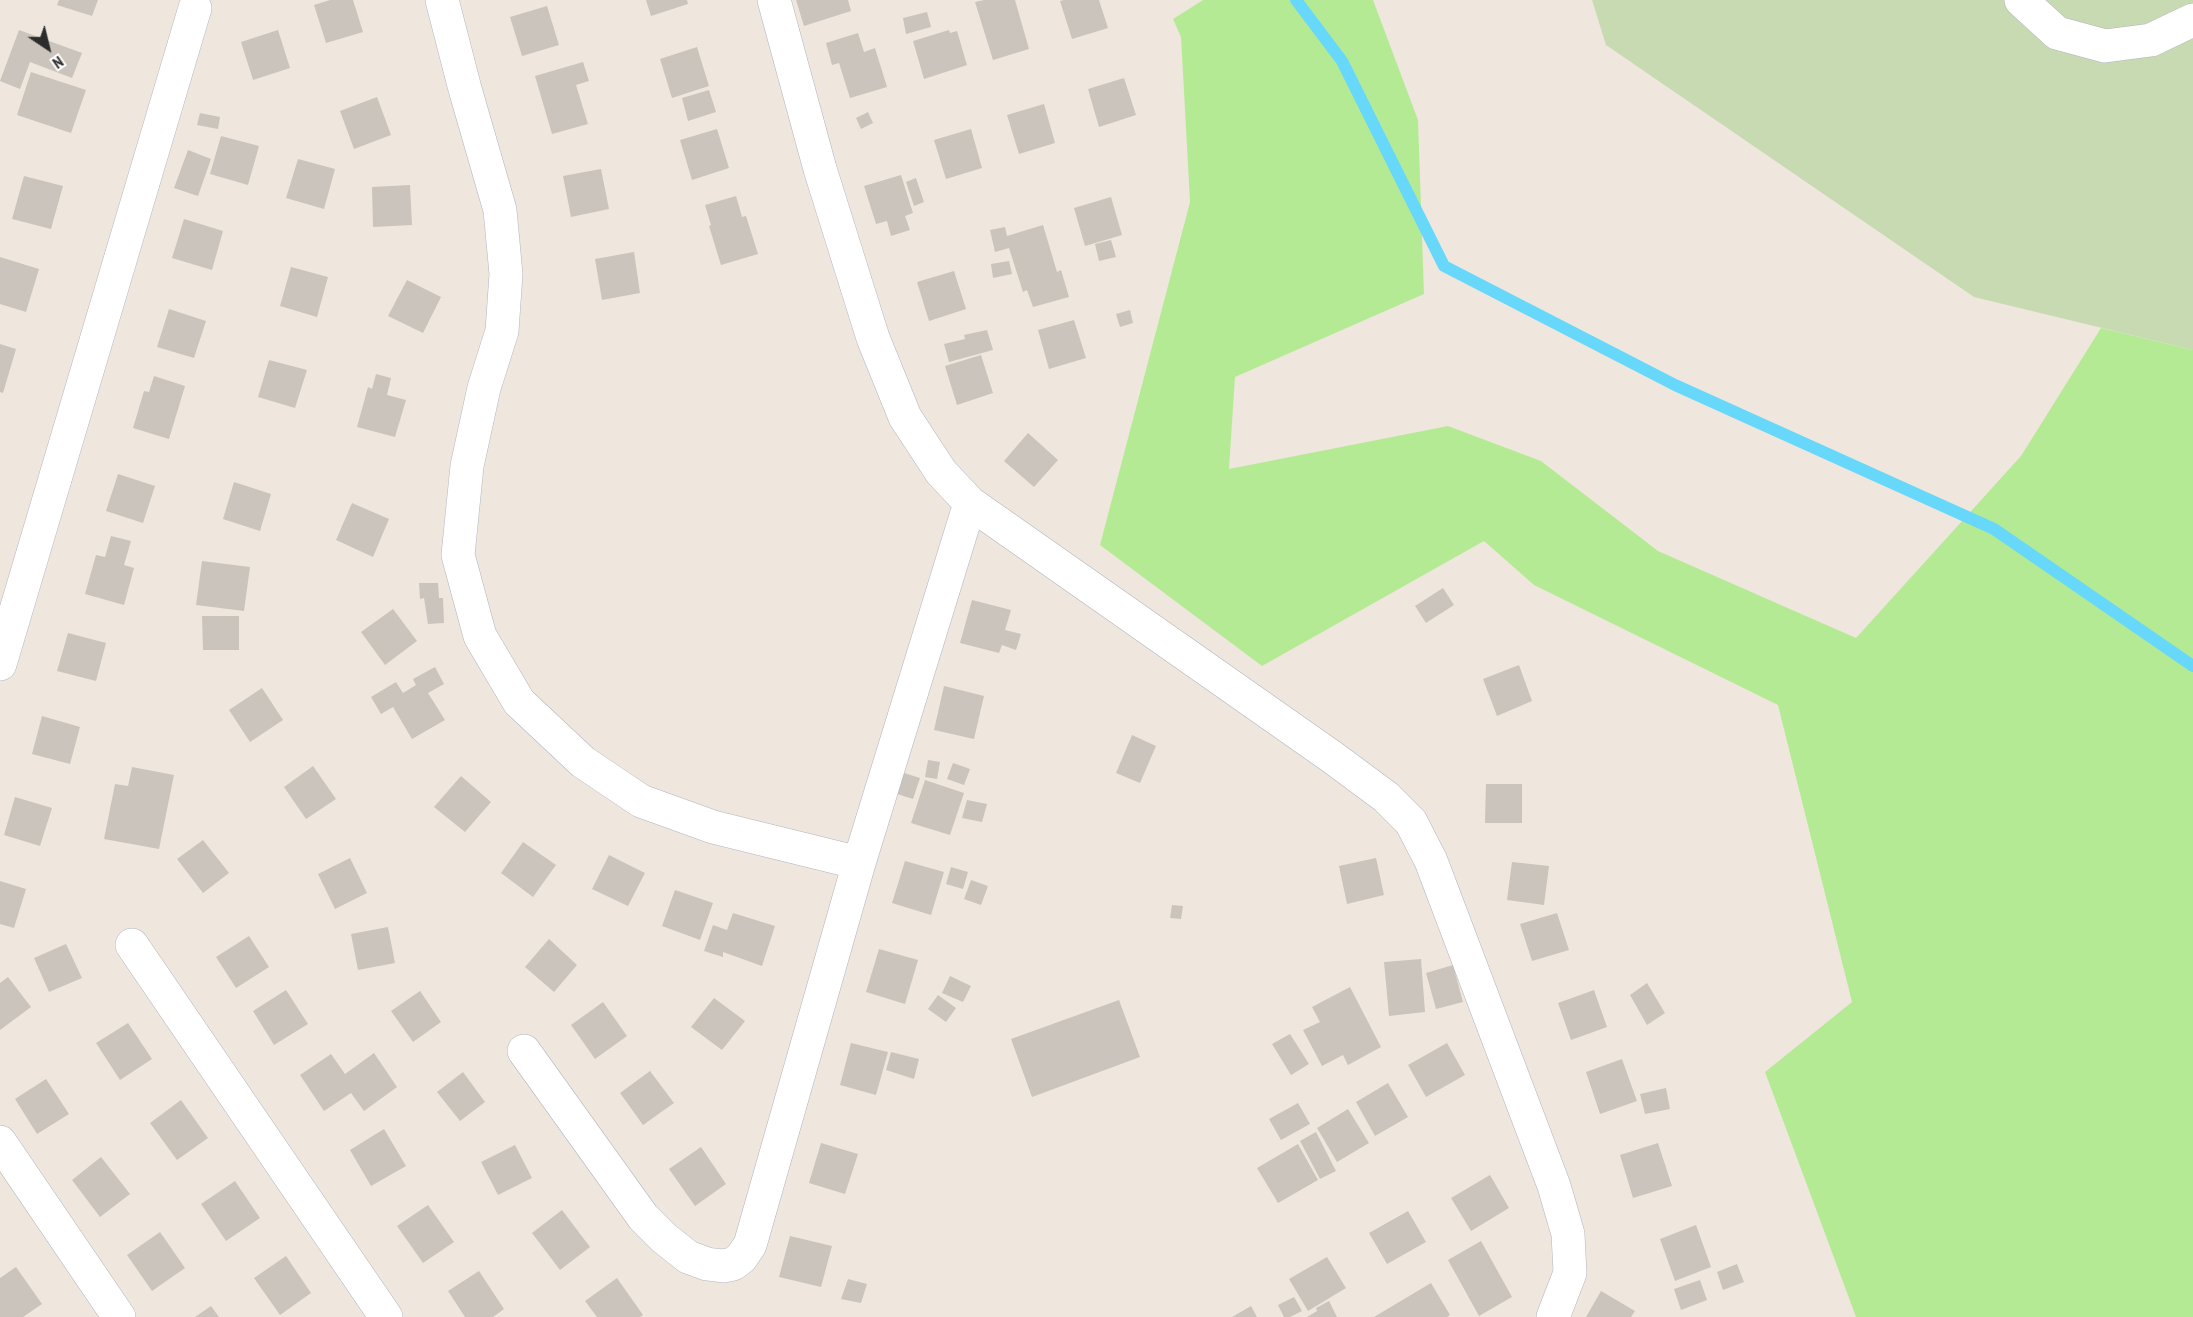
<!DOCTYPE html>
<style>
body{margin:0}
#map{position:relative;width:2193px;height:1317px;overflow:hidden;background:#efe7dd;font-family:"PT Sans Narrow",sans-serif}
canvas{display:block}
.north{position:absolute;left:18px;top:18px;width:60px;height:60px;-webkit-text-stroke:4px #fff;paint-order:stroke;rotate:145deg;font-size:16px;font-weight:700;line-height:24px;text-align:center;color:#2c2c2c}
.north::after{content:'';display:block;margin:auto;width:21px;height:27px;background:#2c2c2c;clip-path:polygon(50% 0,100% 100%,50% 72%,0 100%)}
</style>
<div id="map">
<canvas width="2193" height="1317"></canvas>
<div class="north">N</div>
</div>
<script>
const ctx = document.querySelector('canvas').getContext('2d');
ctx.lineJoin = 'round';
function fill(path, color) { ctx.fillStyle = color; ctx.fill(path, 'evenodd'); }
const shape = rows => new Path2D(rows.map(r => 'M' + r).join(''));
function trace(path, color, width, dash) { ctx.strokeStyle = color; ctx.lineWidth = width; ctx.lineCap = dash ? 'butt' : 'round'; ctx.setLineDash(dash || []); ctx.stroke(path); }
fill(shape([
 [1203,0,1373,0,1418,120,1424,294,1235,377,1229,469,1448,426,1541,461,1658,551,1856,638,2021,456,2101,328,2193,350,2193,1317,1856,1317,1765,1072,1852,1002,1778,705,1534,585,1484,541,1262,666,1100,545,1190,202,1181,37,1173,19]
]), '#b5ea95');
fill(shape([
 [1592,0,2193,0,2193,350,1974,297,1606,45]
]), '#c7dab2');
trace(shape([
 [1296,0,1342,61,1444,266,1675,385,1994,529,2193,666]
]), '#67d8fa', 12);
fill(shape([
 [59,0,98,0,92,16,57,5],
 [330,0,353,0,363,32,326,43,314,5],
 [646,0,687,0,688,4,651,16],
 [796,0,848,0,851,11,804,26],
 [984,0,1015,0,1029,49,993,60,975,2],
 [1064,0,1099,0,1108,28,1072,39,1060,1],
 [547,6,559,45,522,56,510,17],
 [927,12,931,27,906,34,903,18],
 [19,30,82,53,72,78,30,62,20,89,0,81],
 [278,30,290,68,253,80,241,42],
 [949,30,950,33,957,31,967,65,924,79,913,41],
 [858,33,864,52,875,48,887,87,850,98,839,63,832,65,826,43],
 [697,47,709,86,672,98,660,59],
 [583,62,589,81,576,85,588,124,552,134,535,76],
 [31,72,86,90,71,133,17,115],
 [1124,78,1136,115,1099,127,1088,89],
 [709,90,716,112,688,121,682,98],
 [377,97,391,135,354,149,340,111],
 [1044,104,1055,143,1019,154,1007,115],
 [868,112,873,123,861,129,856,118],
 [200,113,220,117,218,129,197,125],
 [717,129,729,168,692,180,680,140],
 [971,129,982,168,946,179,934,140],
 [221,136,259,146,248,185,210,174],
 [188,150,211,159,198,196,174,188],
 [298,159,335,169,324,209,286,198],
 [601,169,609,209,571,217,563,176],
 [901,175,913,213,905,216,910,230,891,236,887,221,876,224,864,186],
 [24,176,63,186,51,229,12,219],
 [916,178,924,202,914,206,906,182],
 [410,185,412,225,373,227,372,187],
 [736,196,742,217,746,216,758,254,721,265,709,226,711,225,705,205],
 [1111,197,1122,235,1085,246,1074,208],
 [184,219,223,231,212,270,172,258],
 [1043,225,1057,272,1061,270,1069,297,1033,307,1027,290,1023,292,1009,248,995,252,990,230,1005,227,1007,236],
 [1111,240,1116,257,1099,261,1095,244],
 [634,252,640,293,602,300,595,259],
 [0,257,39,269,26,312,0,304],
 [1009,261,1012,274,993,278,991,264],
 [291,267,328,277,317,317,280,306],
 [954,271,966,309,929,321,917,282],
 [407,280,441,297,423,333,388,316],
 [169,309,206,321,194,358,157,347],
 [1130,310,1133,323,1120,327,1116,314],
 [1074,320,1086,358,1049,369,1038,330],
 [987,330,993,350,949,362,944,344,965,339,964,335],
 [0,344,16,349,3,393,0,392],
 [981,355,993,393,957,405,945,366],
 [269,360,307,370,295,408,258,397],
 [376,374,391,378,387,395,406,400,395,437,357,427,368,387,372,389],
 [154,376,185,386,169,439,133,428,144,391,149,392],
 [1028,433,1058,460,1034,487,1004,461],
 [118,474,155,486,143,523,106,511],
 [234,482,271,494,260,531,223,519],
 [352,503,389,519,373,557,336,540],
 [111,536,131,541,124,565,134,568,124,605,85,594,96,555,105,557],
 [202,561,250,567,244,611,196,605],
 [419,583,438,583,439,598,443,598,444,623,428,624,424,598,420,599],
 [1443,588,1454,605,1426,623,1415,606],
 [972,600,1011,610,1005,630,1021,634,1016,650,1002,645,999,653,960,643],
 [393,609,417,641,385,665,361,632],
 [202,616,239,616,239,650,203,650],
 [68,633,106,643,96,681,57,671],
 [1519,665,1532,701,1497,716,1483,679],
 [435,667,444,684,428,693,445,720,412,739,393,707,381,714,371,697,396,682,403,693,416,685,413,679],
 [944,686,984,696,974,739,934,730],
 [262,688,283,720,250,742,229,710],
 [42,716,80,727,70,764,32,754],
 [1132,735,1156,746,1140,783,1116,773],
 [928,760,940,762,937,779,925,777],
 [953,763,970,769,964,785,947,779],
 [313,766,336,799,306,819,284,787],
 [132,767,174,775,159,849,104,839,115,784,128,786],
 [901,772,920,778,913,799,894,793],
 [461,776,491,802,465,832,434,807],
 [925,780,964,793,950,835,911,823],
 [1486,784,1522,784,1522,823,1485,823],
 [15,797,52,808,40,846,4,835],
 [967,800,987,804,982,822,962,818],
 [203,840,229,873,203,893,177,859],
 [523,842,556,865,533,897,501,873],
 [609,855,645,873,628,906,592,889],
 [350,858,367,893,335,909,318,874],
 [1376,858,1384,895,1347,904,1339,866],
 [905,861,944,872,931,915,892,903],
 [1512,862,1549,866,1544,905,1507,900],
 [951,867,968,872,963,889,946,884],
 [971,880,988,886,981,905,964,899],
 [0,881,26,889,14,928,0,924],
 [675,890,713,903,700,940,662,926],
 [1172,905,1183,906,1181,919,1170,918],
 [733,913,775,926,762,966,723,952,723,957,704,951,713,925,727,930],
 [1557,913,1569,950,1532,961,1520,924],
 [388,927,395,963,358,970,351,934],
 [249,936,269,967,236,988,216,957],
 [549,939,577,965,554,992,525,967],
 [66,944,82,978,49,992,34,958],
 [879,949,918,960,905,1004,866,992],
 [1421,959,1425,1012,1389,1016,1384,962],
 [1453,965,1463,1002,1436,1009,1426,973],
 [950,976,971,986,963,1002,942,993],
 [8,977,31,1007,0,1030,0,983],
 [1647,983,1665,1013,1647,1025,1630,995],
 [1350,987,1381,1047,1348,1065,1343,1055,1322,1066,1303,1030,1320,1022,1312,1007],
 [286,990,308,1024,274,1045,253,1011],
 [1594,990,1607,1027,1571,1040,1558,1003],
 [420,991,441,1022,413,1042,391,1011],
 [938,995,956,1008,946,1022,928,1009],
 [714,998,745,1021,722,1050,691,1027],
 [1119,1000,1140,1057,1032,1097,1011,1039],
 [603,1002,627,1036,595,1059,571,1025],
 [128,1023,152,1059,120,1080,96,1043],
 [1290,1034,1309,1064,1291,1075,1272,1044],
 [851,1043,888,1052,876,1095,840,1085],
 [1447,1043,1465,1075,1426,1097,1408,1065],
 [891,1052,919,1059,914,1079,886,1070],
 [374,1053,397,1087,364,1111,351,1093,324,1111,300,1075,331,1054,345,1074],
 [1622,1059,1637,1101,1600,1114,1586,1072],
 [650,1071,674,1103,643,1125,620,1093],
 [463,1072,485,1102,460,1121,437,1092],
 [46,1079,69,1114,37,1134,15,1099],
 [1388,1083,1408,1117,1375,1136,1356,1102],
 [1666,1088,1670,1109,1645,1114,1640,1094],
 [181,1100,208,1138,177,1160,150,1123],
 [1298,1103,1310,1124,1281,1140,1269,1119],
 [1348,1109,1369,1143,1337,1162,1317,1128],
 [384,1129,406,1166,371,1186,350,1150],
 [1316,1132,1336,1171,1320,1179,1300,1141],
 [821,1143,858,1154,845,1194,809,1183],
 [1658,1143,1672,1186,1633,1198,1620,1155],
 [1298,1144,1318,1180,1278,1203,1257,1168],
 [515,1145,532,1178,498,1195,481,1162],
 [701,1147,726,1184,695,1206,669,1169],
 [101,1157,130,1194,100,1217,72,1180],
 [1490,1175,1509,1208,1471,1231,1451,1198],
 [235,1181,260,1218,226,1241,201,1204],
 [428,1205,454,1242,423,1263,397,1226],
 [562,1210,590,1247,560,1270,532,1233],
 [1408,1211,1426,1242,1387,1264,1369,1233],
 [1696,1225,1711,1267,1675,1281,1660,1239],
 [160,1232,185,1268,152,1291,127,1255],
 [790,1236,832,1246,821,1287,779,1277],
 [1481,1241,1512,1297,1479,1316,1448,1260],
 [286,1256,311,1293,280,1315,254,1278],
 [1327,1257,1346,1288,1308,1311,1289,1279],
 [1737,1264,1744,1282,1723,1290,1717,1272],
 [16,1267,42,1304,23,1317,0,1317,0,1278],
 [479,1271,504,1309,493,1317,465,1317,448,1291],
 [617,1278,643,1315,640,1317,597,1317,585,1301],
 [848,1279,867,1284,861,1303,841,1299],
 [1700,1280,1707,1300,1681,1310,1674,1289],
 [1431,1283,1450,1315,1447,1317,1374,1317],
 [1601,1291,1635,1311,1631,1317,1586,1317],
 [1294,1297,1302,1311,1290,1317,1284,1317,1278,1305],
 [1329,1301,1337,1317,1307,1317,1317,1311,1316,1308],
 [211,1306,219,1317,195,1317],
 [1251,1306,1257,1317,1232,1317]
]), '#cac4bc');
const street = shape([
 [442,0,465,89,500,210,506,274,502,331,484,388,467,466,458,555,480,636,519,702,583,762,641,801,713,827,859,863],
 [774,0,820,169,873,338,905,417,941,472,970,503,1332,757,1386,797,1411,822,1431,861,1554,1186,1568,1234,1570,1273,1553,1317],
 [2021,0,2057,33,2105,46,2151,40,2193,20],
 [0,664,195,8],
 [132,945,386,1317],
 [524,1051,643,1217,664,1238,688,1257,707,1264,723,1266,733,1264,741,1258,750,1245,859,863,970,503],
 [0,1142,119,1317]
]);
trace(street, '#b1b4c1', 34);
trace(street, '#fff', 33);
</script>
